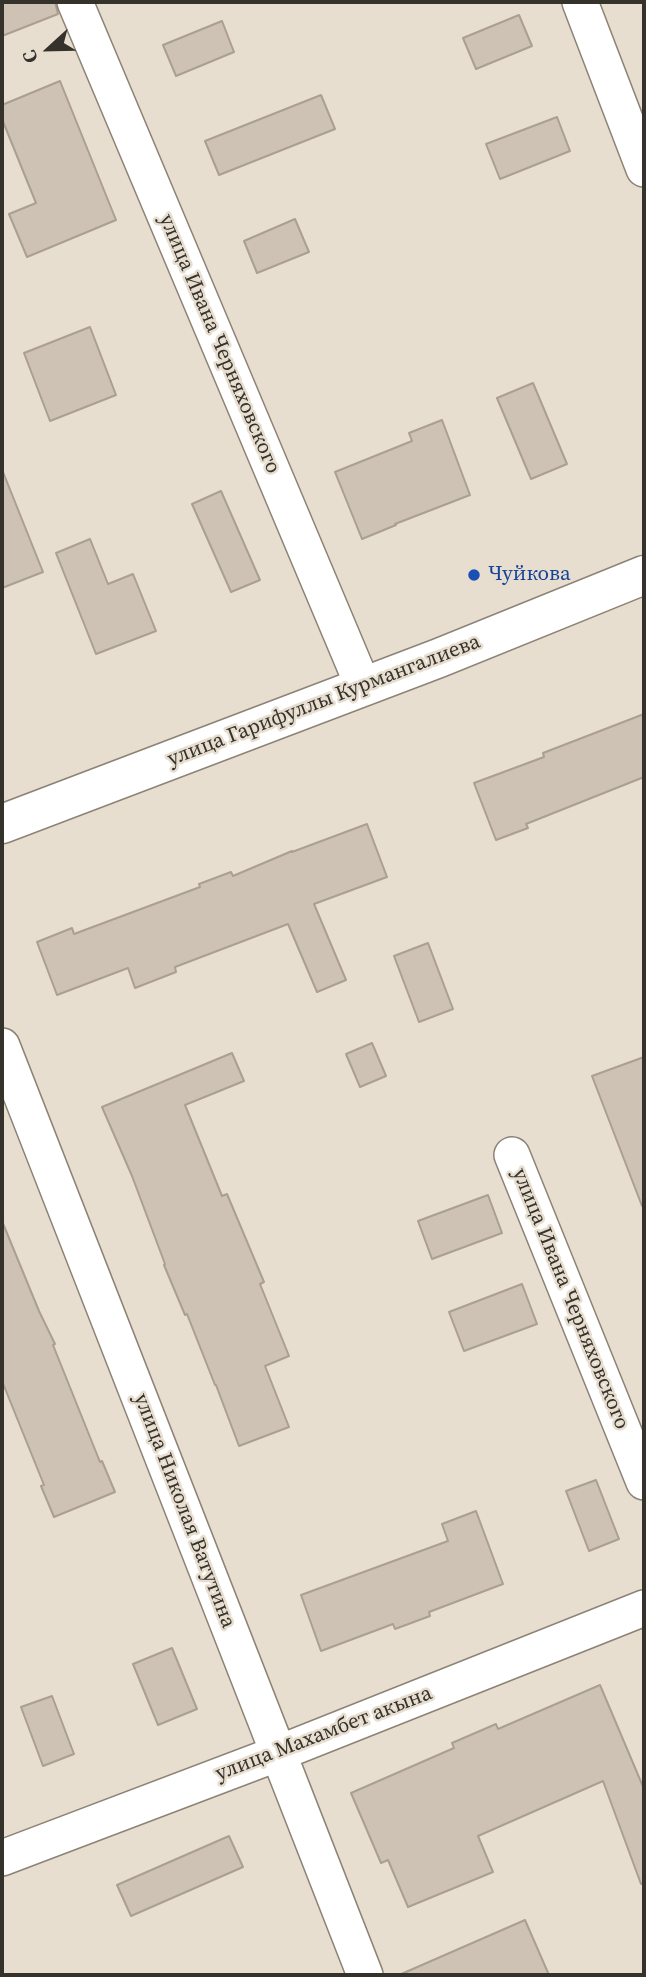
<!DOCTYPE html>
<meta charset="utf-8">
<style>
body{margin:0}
#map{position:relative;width:646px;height:1977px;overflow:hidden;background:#e7decf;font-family:"Source Serif 4",serif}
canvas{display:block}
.frame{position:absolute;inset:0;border:4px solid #35322c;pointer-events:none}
.north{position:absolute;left:14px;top:14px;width:70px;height:70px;-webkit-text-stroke:5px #e7decf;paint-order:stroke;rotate:248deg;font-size:19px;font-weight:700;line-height:28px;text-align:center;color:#35322c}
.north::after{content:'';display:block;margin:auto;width:24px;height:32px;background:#35322c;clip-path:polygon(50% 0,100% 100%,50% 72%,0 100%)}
</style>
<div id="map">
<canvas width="646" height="1977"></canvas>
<div class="frame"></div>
<div class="north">С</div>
</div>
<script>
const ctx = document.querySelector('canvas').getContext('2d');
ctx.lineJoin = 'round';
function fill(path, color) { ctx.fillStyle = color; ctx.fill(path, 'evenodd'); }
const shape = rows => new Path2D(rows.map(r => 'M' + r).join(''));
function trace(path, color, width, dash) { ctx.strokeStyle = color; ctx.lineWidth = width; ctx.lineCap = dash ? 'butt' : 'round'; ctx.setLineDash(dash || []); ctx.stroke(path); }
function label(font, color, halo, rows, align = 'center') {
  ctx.font = font + ' "Source Serif 4",serif'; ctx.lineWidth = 5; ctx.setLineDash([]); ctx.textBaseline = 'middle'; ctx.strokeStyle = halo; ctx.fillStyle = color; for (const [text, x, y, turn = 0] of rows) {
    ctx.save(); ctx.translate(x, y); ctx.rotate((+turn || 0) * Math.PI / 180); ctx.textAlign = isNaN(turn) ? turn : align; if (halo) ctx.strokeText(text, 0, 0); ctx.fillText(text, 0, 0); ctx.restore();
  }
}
const building = shape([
 [2,2,55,2,58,14,2,36,2,2],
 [519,15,532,46,476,69,463,38,519,15],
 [222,21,234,52,176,76,163,45,222,21],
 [60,81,116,220,27,257,9,214,36,203,2,119,2,105,60,81],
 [321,95,335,129,219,175,205,141,321,95],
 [557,117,570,151,500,179,486,144,557,117],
 [295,219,309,252,257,273,244,241,295,219],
 [90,327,116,395,50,421,24,353,90,327],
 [533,383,567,464,531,479,497,398,533,383],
 [442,420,470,495,395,524,396,525,362,539,335,472,412,441,409,433,442,420],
 [2,472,3,472,43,572,2,588,2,472],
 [221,491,260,580,231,592,192,504,221,491],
 [90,539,108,584,133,574,156,631,96,654,56,553,90,539],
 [644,714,644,777,526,824,528,828,496,840,474,783,544,757,543,753,644,714],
 [367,824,387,877,314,904,346,980,317,992,288,924,175,967,176,972,135,988,128,968,57,995,37,942,72,928,74,934,200,887,199,884,231,872,233,876,292,851,292,852,367,824],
 [428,943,453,1009,419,1022,394,956,428,943],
 [372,1043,386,1076,360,1087,346,1054,372,1043],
 [232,1053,244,1081,185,1105,222,1196,227,1194,264,1282,260,1284,289,1356,265,1366,289,1427,239,1446,216,1385,215,1385,187,1314,185,1315,164,1265,165,1264,132,1176,102,1107,232,1053],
 [644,1057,644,1206,642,1206,592,1076,644,1057],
 [488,1195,502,1233,432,1259,418,1221,488,1195],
 [2,1221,39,1311,55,1344,53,1345,100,1462,102,1461,115,1492,54,1517,41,1486,44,1485,2,1381,2,1221],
 [522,1284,537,1324,464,1351,449,1312,522,1284],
 [596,1480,619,1539,589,1551,566,1491,596,1480],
 [476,1511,503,1584,429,1612,430,1616,395,1629,393,1624,321,1651,301,1595,448,1541,442,1524,476,1511],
 [172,1648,197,1709,158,1725,133,1664,172,1648],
 [600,1685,644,1789,644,1883,641,1884,603,1781,478,1836,493,1872,408,1907,388,1860,381,1863,351,1793,454,1748,452,1743,496,1724,498,1729,600,1685],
 [52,1696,74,1754,43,1766,21,1707,52,1696],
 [229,1836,243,1867,131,1916,117,1885,229,1836],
 [525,1920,549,1975,399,1975,525,1920]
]);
fill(building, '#cdc2b4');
trace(building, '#aa9f92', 2);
const street = shape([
 [75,2,363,686],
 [580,2,644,169],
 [2,1046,365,1975],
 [512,1155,644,1482],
 [2,1858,279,1753,644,1608]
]);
const secondary = shape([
 [2,824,439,658,644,575]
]);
trace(street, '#8c8376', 38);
trace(secondary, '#8c8376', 41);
trace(street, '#fff', 35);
trace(secondary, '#fff', 38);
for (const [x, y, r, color] of [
 [474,575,7,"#1a4fb4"]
]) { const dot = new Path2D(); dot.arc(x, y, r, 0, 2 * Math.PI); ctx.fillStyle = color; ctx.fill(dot); trace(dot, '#e7decf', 2.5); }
label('21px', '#35322c', '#e7decf', [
 ["улица Ивана Черняховского",219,344,67],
 ["улица Гарифуллы Курмангалиева",324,701,-21],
 ["улица Ивана Черняховского",570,1299,68],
 ["улица Николая Ватутина",184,1511,69],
 ["улица Махамбет акына",324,1734,-21]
]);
label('21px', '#164399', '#e7decf', [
 ["Чуйкова",488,575]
], 'left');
</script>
